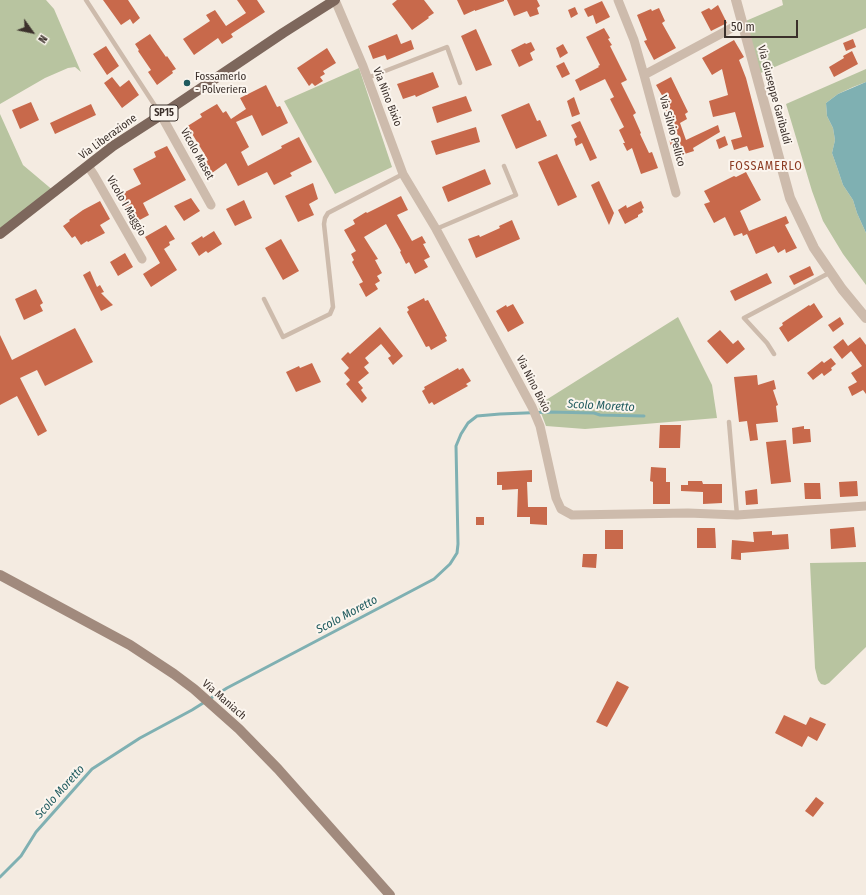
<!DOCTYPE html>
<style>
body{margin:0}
#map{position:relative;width:866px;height:895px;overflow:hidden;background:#f4ebe1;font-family:"Fira Sans Condensed",sans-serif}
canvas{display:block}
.north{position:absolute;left:12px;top:12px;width:40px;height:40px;-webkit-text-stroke:3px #fbf5ee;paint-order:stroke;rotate:123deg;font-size:11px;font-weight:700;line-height:16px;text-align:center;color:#3b302b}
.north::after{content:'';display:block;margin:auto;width:14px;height:18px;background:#3b302b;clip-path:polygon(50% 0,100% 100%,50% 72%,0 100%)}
.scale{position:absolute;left:724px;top:20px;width:74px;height:18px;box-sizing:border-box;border:2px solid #3b302b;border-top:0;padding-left:5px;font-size:12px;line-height:14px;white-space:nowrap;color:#3b302b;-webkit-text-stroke:3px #fbf5ee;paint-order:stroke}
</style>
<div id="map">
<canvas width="866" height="895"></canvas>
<div class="north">N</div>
<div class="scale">50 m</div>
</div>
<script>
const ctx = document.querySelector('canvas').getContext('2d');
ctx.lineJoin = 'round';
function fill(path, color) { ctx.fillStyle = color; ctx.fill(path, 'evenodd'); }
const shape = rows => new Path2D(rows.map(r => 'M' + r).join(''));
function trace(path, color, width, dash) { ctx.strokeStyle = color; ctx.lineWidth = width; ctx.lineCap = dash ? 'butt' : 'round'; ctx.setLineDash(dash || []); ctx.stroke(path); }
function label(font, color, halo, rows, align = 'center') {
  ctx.font = font + ' "Fira Sans Condensed",sans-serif'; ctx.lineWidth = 4; ctx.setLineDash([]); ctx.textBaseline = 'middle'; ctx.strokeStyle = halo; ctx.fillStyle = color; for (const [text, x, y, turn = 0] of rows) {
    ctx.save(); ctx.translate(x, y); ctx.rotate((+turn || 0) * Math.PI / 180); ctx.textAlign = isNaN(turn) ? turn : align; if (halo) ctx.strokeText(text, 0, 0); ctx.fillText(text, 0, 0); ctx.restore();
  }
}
fill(shape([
 [0,0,46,0,54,9,81,72,75,67,68,68,45,78,0,104],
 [782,0,866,0,866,28,756,75,741,23,783,5],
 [359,68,392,167,335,194,284,101],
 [866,69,866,82,853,87,838,94,826,103,827,116,833,128,835,140,832,153,838,170,843,185,853,200,857,213,866,233,866,285,843,254,823,221,812,191,786,104],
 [0,114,23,165,55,192,0,234],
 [678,317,712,385,717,418,585,429,546,426,538,405],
 [866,562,866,647,829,683,825,685,821,684,818,680,815,668,810,563]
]), '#b8c4a0');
fill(shape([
 [866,82,866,233,857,213,853,200,843,185,838,170,832,153,835,140,833,128,827,116,826,103,838,94]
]), '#7fb0b2');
trace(shape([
 [0,877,21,856,36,832,92,769,140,738,192,710,227,688,417,588,434,579,450,564,457,553,458,544,456,446,461,434,468,423,477,416,500,414,550,412,594,413,600,415,644,416]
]), '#7fb0b2', 3);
fill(shape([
 [103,0,128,0,140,18,133,24,130,19,121,25],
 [237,0,257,0,265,12,231,34,233,37,222,44,218,38,194,55,183,39,210,21,206,15,215,10,226,26,246,13],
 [397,0,424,0,434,13,428,17,429,18,412,30,392,4],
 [457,0,504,0,504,1,475,11,475,10,464,15],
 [507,0,537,0,540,6,537,8,539,14,530,17,527,11,514,16],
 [602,1,610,17,596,24,593,15,588,17,584,9],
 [718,5,727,23,711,31,701,12,709,8,711,10],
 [575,7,578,14,571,18,568,10],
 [659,8,665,21,662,23,676,48,654,60,644,41,647,40,637,15,651,9,652,11],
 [604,28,610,38,608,39,612,45,610,46,627,80,621,83,636,113,633,115,641,133,640,134,649,153,652,152,658,168,641,174,632,148,627,151,623,143,625,143,619,130,624,127,610,99,614,97,605,79,580,91,575,80,599,67,598,66,600,65,586,37],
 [476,29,492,65,476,71,461,36],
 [150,34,166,57,167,56,176,69,172,71,173,73,157,85,148,72,151,70,138,51,139,50,135,44],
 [397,34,401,44,411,40,414,49,387,60,385,55,373,59,368,46],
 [853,39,856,47,846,51,843,43],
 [734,40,744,57,739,60,746,78,764,147,749,151,747,146,734,150,731,140,742,137,735,112,713,117,709,101,728,95,722,69,712,75,702,58],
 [531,42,535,50,530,53,533,60,519,67,511,50,525,43,526,44],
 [563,44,568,53,560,58,556,48],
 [106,46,119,66,107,75,93,54],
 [327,48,336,63,323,71,325,74,320,77,323,81,315,86,312,83,309,86,297,68],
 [852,51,858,64,834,77,829,67,844,58,843,56],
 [564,62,570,74,562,78,556,66],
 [433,72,439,87,416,97,415,95,403,99,397,84],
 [112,77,120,87,129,80,139,95,122,108,104,83],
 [671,77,688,112,685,114,687,119,680,123,686,140,718,125,720,132,693,148,694,151,675,157,669,140,679,137,665,111,670,109,656,85],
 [266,85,277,107,280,106,288,123,262,136,252,115,236,122,249,147,241,152,248,166,282,148,281,146,299,137,312,162,290,173,292,176,274,185,267,172,238,186,226,163,212,173,205,163,208,160,191,132,190,133,186,127,202,117,200,114,217,104,223,113,226,111,231,119,246,109,240,98],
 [466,96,472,111,437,123,432,107],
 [574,97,580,114,572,117,567,101],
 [31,102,39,120,20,129,12,110],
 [529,103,537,121,540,120,547,136,516,149,501,115],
 [91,104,96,115,55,134,50,123],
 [580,121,597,158,590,161,582,143,576,146,574,139,577,137,571,125],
 [476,127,480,142,436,155,431,141],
 [725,136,728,145,719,149,716,140],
 [167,146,186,180,143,203,149,215,134,223,119,195,141,184,133,169,156,157,154,152],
 [557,154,577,197,558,206,538,162],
 [485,169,491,184,448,202,442,187],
 [746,172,761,200,740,211,749,231,786,216,789,223,785,225,797,248,786,253,785,249,778,253,774,246,756,254,747,234,743,236,742,233,734,236,725,217,714,223,704,204,710,202,704,191,734,176,736,177],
 [599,181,614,213,609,225,591,185],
 [313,183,318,199,309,204,314,215,298,222,285,196],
 [401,196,408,210,397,215,412,241,422,236,426,243,423,244,430,257,424,260,428,267,415,274,409,262,406,264,400,252,401,251,386,224,364,237,378,259,375,260,382,273,377,276,380,281,375,284,378,289,366,297,359,284,363,282,352,262,354,260,351,254,356,251,344,230,355,224,353,220,366,212,367,213],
 [191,198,200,211,184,221,174,206],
 [244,200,252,218,235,226,226,209],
 [100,201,110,219,100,225,105,233,88,242,87,241,81,245,75,236,72,238,63,226,70,221,69,220,83,210],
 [641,201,644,208,642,209,643,212,638,215,638,217,625,224,618,210,626,205,627,208],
 [512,220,520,239,476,258,468,239,479,235,480,237,500,228,499,226],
 [166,225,175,239,169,242,170,245,164,249,177,270,151,287,143,274,160,263,145,237],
 [214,231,222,244,208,253,206,251,199,256,191,243,202,236,203,238],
 [281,239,299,271,283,280,265,248],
 [125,253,133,267,118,276,110,262],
 [810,266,814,275,794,285,789,276],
 [90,271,97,287,100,285,104,292,101,293,113,305,101,311,83,275],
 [767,273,772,283,735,301,730,291],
 [36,289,43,303,40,305,43,311,24,320,15,299],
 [424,298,425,301,428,300,447,336,445,337,447,341,431,350,429,346,426,347,407,312,409,310,407,307],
 [814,303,823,317,788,342,779,328,783,325,782,323,809,305,810,306],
 [513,304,524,323,508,332,496,311,506,305,507,307],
 [840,317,844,324,833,332,828,325],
 [380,327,403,356,393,365,388,358,391,356,381,344,365,358,369,363,364,367,369,373,358,382,363,388,361,390,367,398,362,403,346,384,350,380,344,373,349,368,341,359,348,352,350,354],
 [75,328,93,362,45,386,37,370,20,378,47,431,38,436,17,396,0,405,0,335,12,360],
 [720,330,733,344,738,340,745,349,727,364,707,341],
 [860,337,866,345,866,394,863,390,852,396,848,387,857,382,851,373,862,366,851,351,842,359,833,347,843,339,848,346],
 [831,358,836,364,831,368,832,370,824,376,822,373,813,380,807,373,822,361,824,363],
 [312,363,321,382,296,392,286,372,299,366,300,368],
 [458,368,459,370,463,368,471,381,466,384,468,386,434,405,432,402,429,404,422,391,425,389,424,387],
 [757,375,758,385,774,380,776,389,773,390,778,405,776,406,778,422,756,424,758,440,750,441,747,421,739,422,734,377],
 [660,425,681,425,680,448,659,448],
 [804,426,804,429,810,429,811,442,793,444,792,428],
 [786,440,791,482,771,484,766,442],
 [651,467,666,468,666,482,670,482,670,504,653,504,653,482,650,481],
 [532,470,532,482,527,482,528,507,547,507,547,525,530,524,530,517,517,517,518,489,502,490,502,485,497,485,497,472],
 [688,481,702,481,703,484,722,484,722,503,703,504,703,492,681,491,681,485,688,485],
 [857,481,858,496,840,497,839,482],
 [804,483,820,483,821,499,805,499],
 [757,489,758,504,746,505,745,491],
 [476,517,484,517,484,525,476,525],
 [854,527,856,547,831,549,830,529],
 [697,528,715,528,716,548,697,548],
 [605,530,623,530,623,549,605,549],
 [772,531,772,535,788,534,789,549,741,553,741,560,731,559,732,540,754,542,753,532],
 [583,554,597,554,596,568,582,567],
 [617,681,629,687,607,727,596,722],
 [784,715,806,725,810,717,826,724,817,741,808,736,802,747,775,733],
 [816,797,824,803,813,817,805,811]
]), '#c8694b');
trace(shape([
 [86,0,161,115],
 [367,78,447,47,460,83],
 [436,229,516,195,504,166],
 [264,299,283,337,330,314,333,307,324,224,325,218,328,213,403,174],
 [774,354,767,343,744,318,831,272],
 [729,422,737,515]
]), '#cdbbac', 4.5);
trace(shape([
 [335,0,363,66,403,174,436,229,532,407,540,426,556,498,561,509,572,515,688,513,737,515,866,506],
 [618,0,634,40,644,75,676,193],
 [644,75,741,23],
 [161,115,211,205],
 [88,166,94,175,142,259]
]), '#cdbbac', 9);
trace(shape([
 [736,0,790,198,814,248,842,289,866,318]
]), '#cdbbac', 10);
trace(shape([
 [0,575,130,645,174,674,194,689,239,729,278,769,390,895]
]), '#a18a7d', 10);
trace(shape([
 [0,234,113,146,161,115,283,33,335,0]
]), '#7d675c', 10);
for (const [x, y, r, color] of [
 [187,83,4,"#1f5a5e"]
]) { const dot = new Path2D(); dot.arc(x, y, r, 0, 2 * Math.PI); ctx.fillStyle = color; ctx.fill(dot); trace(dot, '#fbf5ee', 1.5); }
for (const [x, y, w] of [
 [164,113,28]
]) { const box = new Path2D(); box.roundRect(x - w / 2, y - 8, w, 16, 3); ctx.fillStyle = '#fbf5ee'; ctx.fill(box); trace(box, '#3b302b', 1); }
label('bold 10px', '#3b302b', null, [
 ["SP15",164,113]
]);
label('11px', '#3b302b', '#fbf5ee', [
 ["Fossamerlo",195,77],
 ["- Polveriera",195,90]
], 'left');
label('11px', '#3b302b', '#fbf5ee', [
 ["Via Giuseppe Garibaldi",774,95,75],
 ["Via Nino Bixio",387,97,69],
 ["Via Silvio Pellico",672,131,75],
 ["Via Liberazione",108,137,-36],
 ["Vicolo Maset",197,154,61],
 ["Vicolo I Maggio",126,206,60],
 ["Via Nino Bixio",533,384,63],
 ["Via Maniach",224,700,41]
]);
ctx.letterSpacing = '1px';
label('12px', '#8c3b22', '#fbf5ee', [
 ["FOSSAMERLO",766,167]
]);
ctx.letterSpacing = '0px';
label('italic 12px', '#1f5a5e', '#fbf5ee', [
 ["Scolo Moretto",601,406,3],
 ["Scolo Moretto",347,615,-28],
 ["Scolo Moretto",60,792,-48]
]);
</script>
